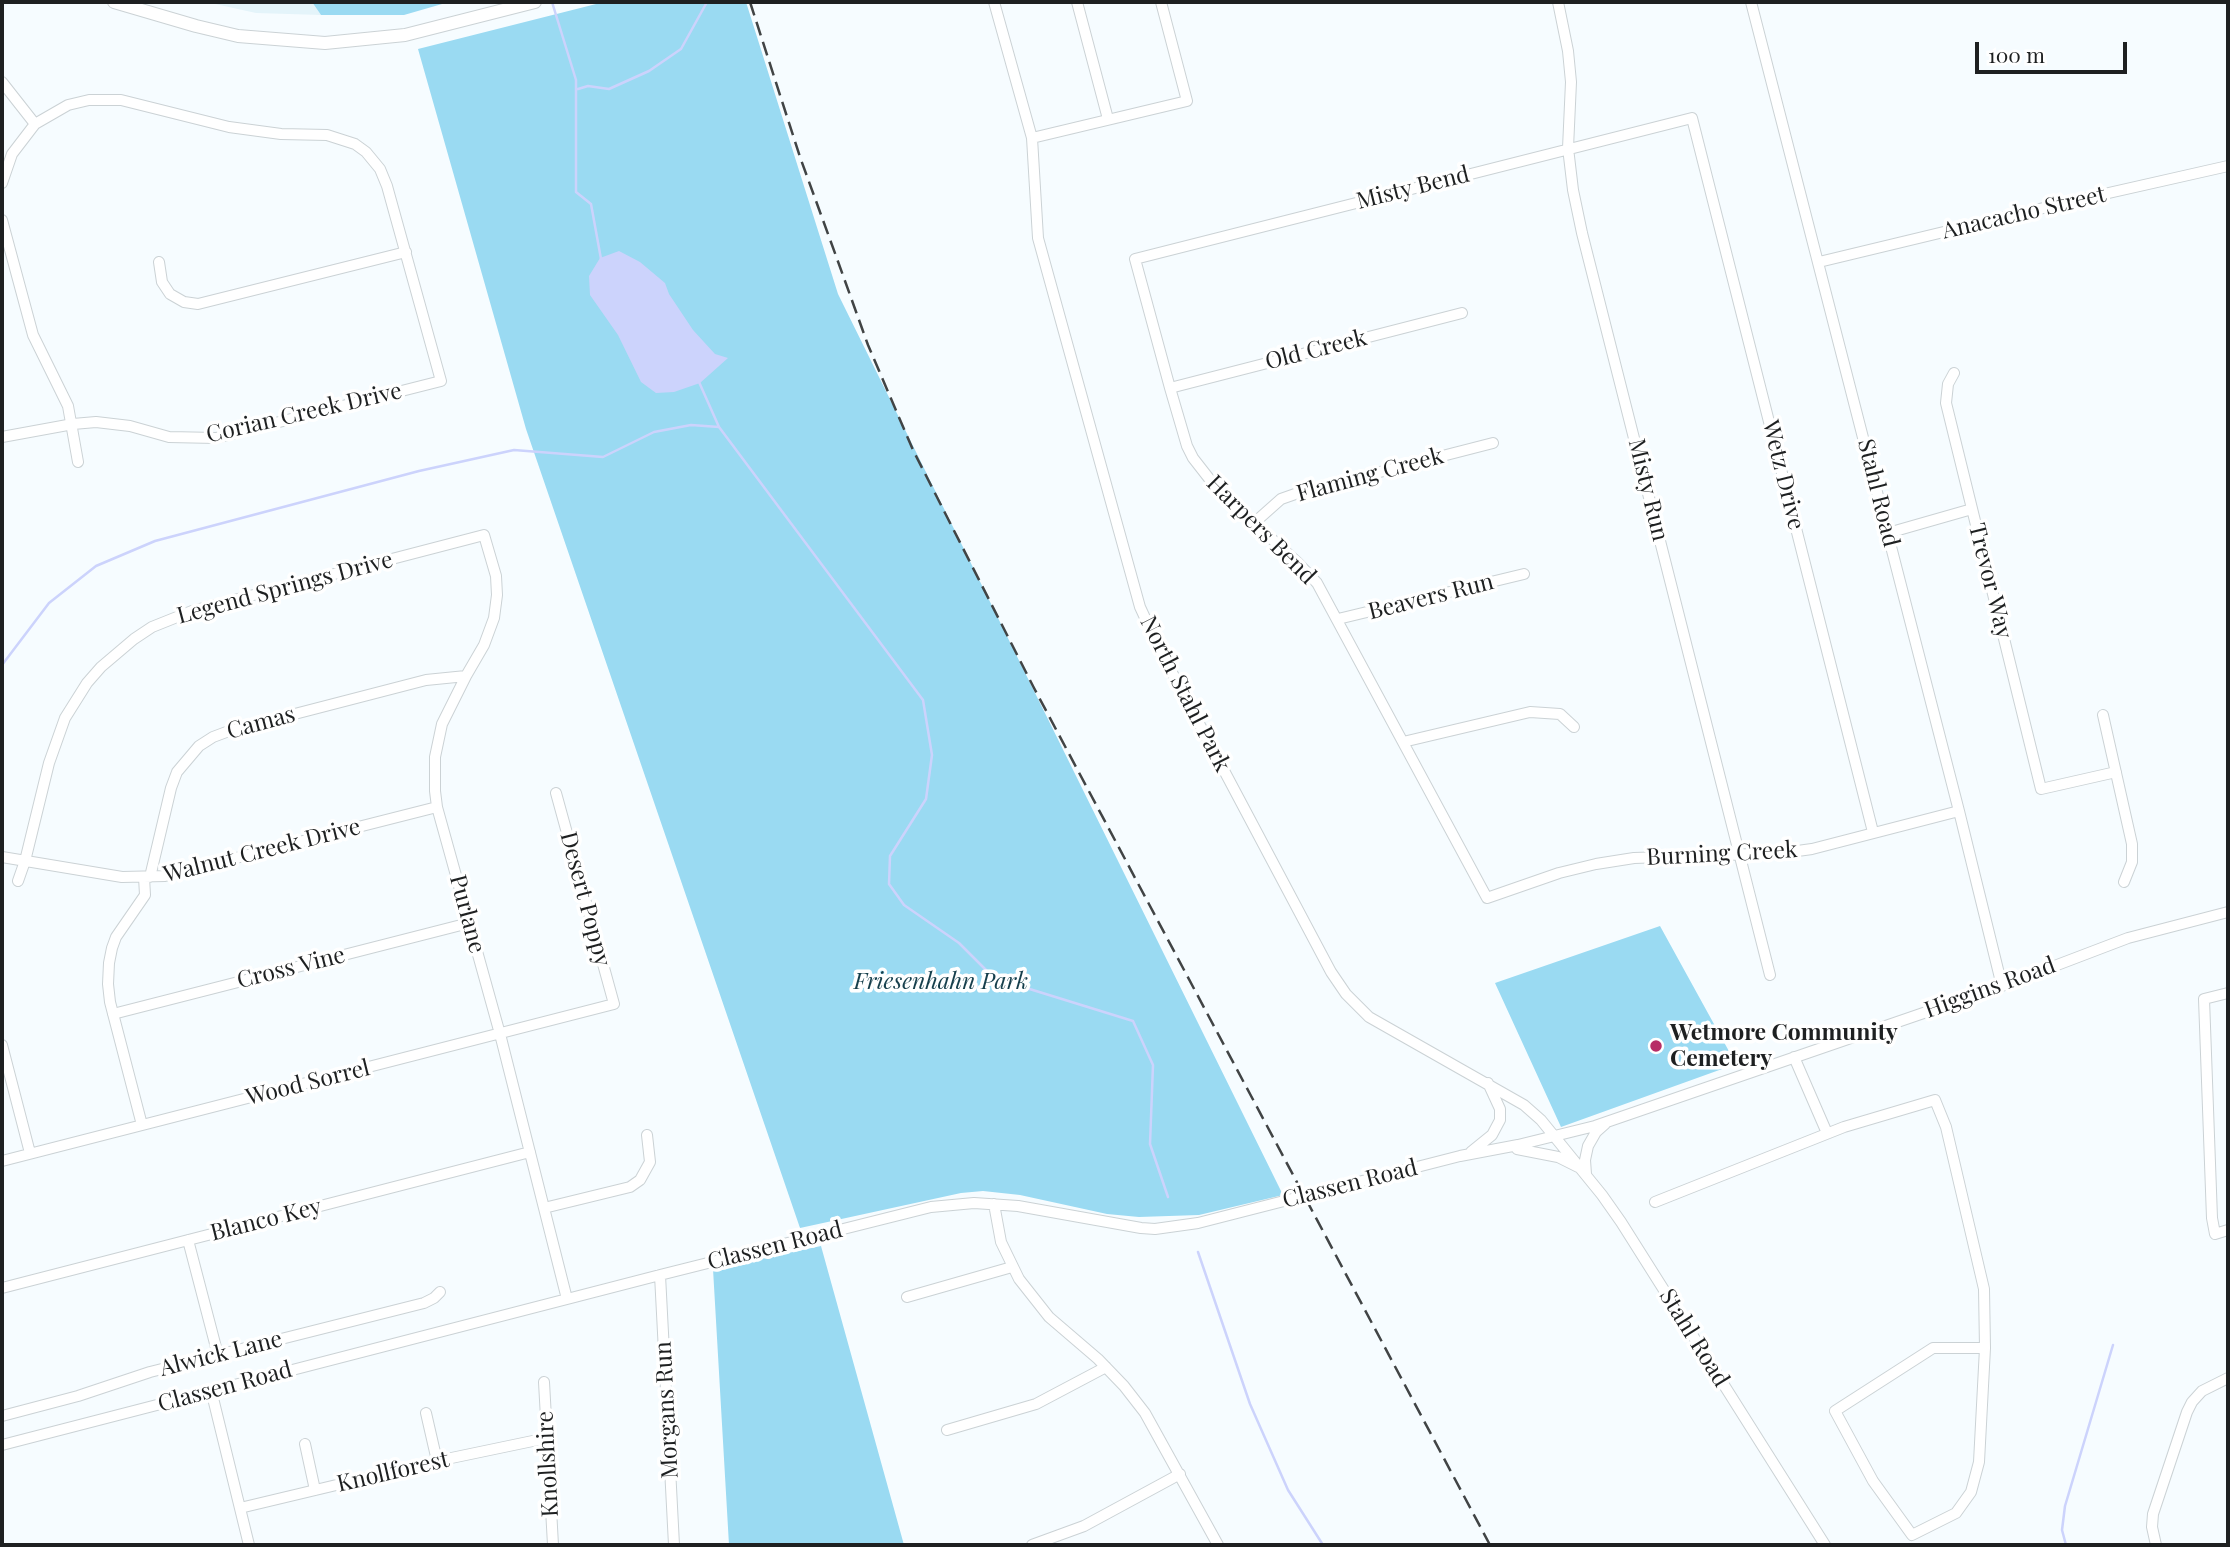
<!DOCTYPE html>
<style>
body{margin:0}
#map{position:relative;width:2230px;height:1547px;overflow:hidden;background:#f6fcff;font-family:"Playfair Display",serif}
canvas{display:block}
.frame{position:absolute;inset:0;border:4px solid #1e2021;pointer-events:none}
.scale{position:absolute;left:1975px;top:42px;width:152px;height:32px;box-sizing:border-box;border:4px solid #1e2021;border-top:0;padding-left:9px;font-size:21px;line-height:24px;white-space:nowrap;color:#1e2021;-webkit-text-stroke:5px #fff;paint-order:stroke}
</style>
<div id="map">
<canvas width="2230" height="1547"></canvas>
<div class="frame"></div>
<div class="scale">100 m</div>
</div>
<script>
const ctx = document.querySelector('canvas').getContext('2d');
ctx.lineJoin = 'round';
function fill(path, color) { ctx.fillStyle = color; ctx.fill(path, 'evenodd'); }
const shape = rows => new Path2D(rows.map(r => 'M' + r).join(''));
function trace(path, color, width, dash) { ctx.strokeStyle = color; ctx.lineWidth = width; ctx.lineCap = dash ? 'butt' : 'round'; ctx.setLineDash(dash || []); ctx.stroke(path); }
function label(font, color, halo, rows, align = 'center') {
  ctx.font = font + ' "Playfair Display",serif'; ctx.lineWidth = 7; ctx.setLineDash([]); ctx.textBaseline = 'middle'; ctx.strokeStyle = halo; ctx.fillStyle = color; for (const [text, x, y, turn = 0] of rows) {
    ctx.save(); ctx.translate(x, y); ctx.rotate((+turn || 0) * Math.PI / 180); ctx.textAlign = isNaN(turn) ? turn : align; if (halo) ctx.strokeText(text, 0, 0); ctx.fillText(text, 0, 0); ctx.restore();
  }
}
fill(shape([
 [206,2,312,2,321,15,256,13]
]), '#e4f4fa');
fill(shape([
 [312,2,449,2,404,15,321,15],
 [604,2,746,2,838,294,1283,1195,1199,1215,1139,1217,1107,1214,1020,1195,983,1191,961,1193,800,1228,526,429,418,49],
 [1660,926,1736,1064,1561,1127,1495,983],
 [821,1246,904,1545,729,1545,713,1269]
]), '#9adaf2');
fill(shape([
 [619,251,640,262,665,283,669,294,693,330,715,354,728,358,700,383,674,392,656,393,641,382,618,335,590,295,589,276,600,258]
]), '#ccd3fc');
trace(shape([
 [552,2,576,80,576,192,591,204,601,259],
 [578,89,588,86,609,89,649,71,681,49,707,2],
 [699,382,719,427,923,700,932,755,926,799,890,856,889,884,904,905,959,943,994,978,1133,1021,1153,1065,1150,1144,1168,1197],
 [2,665,49,603,96,566,155,541,419,471,514,450,603,457,654,432,691,425,719,427],
 [1198,1252,1250,1404,1288,1490,1323,1545],
 [2066,1545,2062,1530,2065,1506,2113,1345]
]), '#ccd3fc', 2.5);
const minor = shape([
 [994,2,1032,138,1038,238,1140,607,1159,648,1331,972,1346,994,1369,1017,1524,1105,1541,1120,1602,1195,1621,1222,1825,1545],
 [1077,2,1108,119],
 [1558,2,1568,51,1571,82,1568,148,1573,190,1582,233,1770,975],
 [1751,2,1959,811,2002,986],
 [2,82,35,124],
 [1032,138,1187,101,1161,2],
 [2,183,12,154,35,124,68,105,89,100,121,100,229,127,281,134,327,135,355,144,366,152,380,169,387,186,441,381,216,438,169,437,130,426,96,422,73,424,2,437],
 [2,220,33,335,68,406,78,462],
 [159,262,162,282,170,294,184,302,198,304,406,252],
 [1819,262,2060,204,2228,166],
 [1954,373,1948,384,1946,403,2041,789,2116,772],
 [1170,388,1462,313],
 [1254,523,1281,499,1298,493,1493,443],
 [1888,533,1972,509],
 [1338,619,1524,574],
 [2103,715,2132,844,2132,862,2124,882],
 [1403,742,1530,712,1560,714,1574,727],
 [1873,832,1692,118,1135,259,1170,388,1187,446,1193,458,1218,490,1297,562,1317,583,1487,898,1559,873,1596,864,1634,858,1783,853,1812,849,1959,811],
 [2,857,122,877,165,876,437,807],
 [150,877,171,788,177,772,199,746,213,737,229,731,426,680,466,676],
 [18,881,25,861,49,763,65,718,87,683,101,667,134,639,152,627,192,611,484,535,496,576,497,595,494,618,484,645,466,676,442,724,435,757,435,791,437,807,500,1034,567,1299],
 [2228,993,2204,999,2212,1218,2215,1234,2228,1230],
 [113,1014,469,923],
 [2,1045,30,1153],
 [1794,1057,1827,1133],
 [142,1125,110,1002,108,984,109,963,112,948,116,937,145,895,144,877],
 [1517,1149,1558,1157,1578,1167],
 [1471,1152,1492,1135,1500,1120,1500,1109,1488,1083],
 [2,1161,614,1004,556,793],
 [1586,1174,1585,1160,1588,1146,1596,1132,1605,1124],
 [1655,1202,1844,1127,1935,1100,1946,1127,1984,1289,1985,1348,1979,1462,1971,1492,1956,1513,1912,1535,1873,1481,1835,1411,1933,1348,1985,1348],
 [994,1204,1001,1242,1019,1279,1049,1317,1098,1359,1124,1386,1145,1413,1218,1545],
 [544,1208,630,1187,640,1180,650,1162,647,1135],
 [188,1240,218,1355],
 [660,1275,674,1545],
 [2,1288,530,1152],
 [907,1297,1012,1267],
 [544,1382,553,1545],
 [211,1390,249,1545],
 [426,1413,437,1461],
 [2,1416,78,1396,150,1372,424,1303,434,1298,440,1292],
 [947,1430,1036,1404,1106,1367],
 [305,1444,315,1490],
 [2,1445,660,1275,931,1207,974,1203,1018,1206,1141,1228,1155,1229,1198,1223,1460,1156,1518,1145,1595,1126,2002,986,2128,938,2228,912],
 [240,1508,437,1461,547,1438],
 [1032,1545,1084,1526,1180,1474],
 [2156,1545,2152,1527,2153,1514,2187,1412,2192,1402,2202,1391,2228,1378]
]);
const major = shape([
 [114,2,196,26,238,36,325,43,405,35,535,2]
]);
trace(minor, '#cbd2d5', 12);
trace(major, '#cbd2d5', 14);
trace(minor, '#fff', 10);
trace(major, '#fff', 12);
trace(shape([
 [750,2,800,157,836,256,868,345,913,450,1034,688,1490,1545]
]), '#414445', 2.5, [14, 7]);
for (const [x, y, r, color] of [
 [1656,1046,7,"#b72c66"]
]) { const dot = new Path2D(); dot.arc(x, y, r, 0, 2 * Math.PI); ctx.fillStyle = color; ctx.fill(dot); trace(dot, '#fff', 2.5); }
label('23px', '#1e2021', '#fff', [
 ["Misty Bend",1413,188,-14],
 ["Anacacho Street",2024,213,-13],
 ["Old Creek",1316,350,-14],
 ["Corian Creek Drive",304,413,-13],
 ["Flaming Creek",1370,475,-15],
 ["Wetz Drive",1783,475,76],
 ["Misty Run",1648,490,76],
 ["Stahl Road",1878,493,76],
 ["Harpers Bend",1261,530,45],
 ["Trevor Way",1990,581,76],
 ["Legend Springs Drive",285,588,-15],
 ["Beavers Run",1431,597,-14],
 ["North Stahl Park",1185,694,63],
 ["Camas",261,723,-15],
 ["Walnut Creek Drive",262,851,-14],
 ["Burning Creek",1722,854,-3],
 ["Desert Poppy",585,899,75],
 ["Purlane",467,914,75],
 ["Cross Vine",291,968,-14],
 ["Higgins Road",1990,988,-20],
 ["Wood Sorrel",308,1083,-14],
 ["Classen Road",1350,1184,-14],
 ["Blanco Key",266,1220,-14],
 ["Classen Road",775,1246,-14],
 ["Stahl Road",1694,1338,58],
 ["Alwick Lane",221,1354,-14],
 ["Classen Road",225,1387,-15],
 ["Morgans Run",667,1410,-93],
 ["Knollshire",548,1464,-93],
 ["Knollforest",393,1472,-13]
]);
label('italic 23px', '#163f4c', '#fff', [
 ["Friesenhahn Park",941,982]
]);
label('bold 23px', '#1e2021', '#fff', [
 ["Wetmore Community",1670,1033],
 ["Cemetery",1670,1059]
], 'left');
</script>
